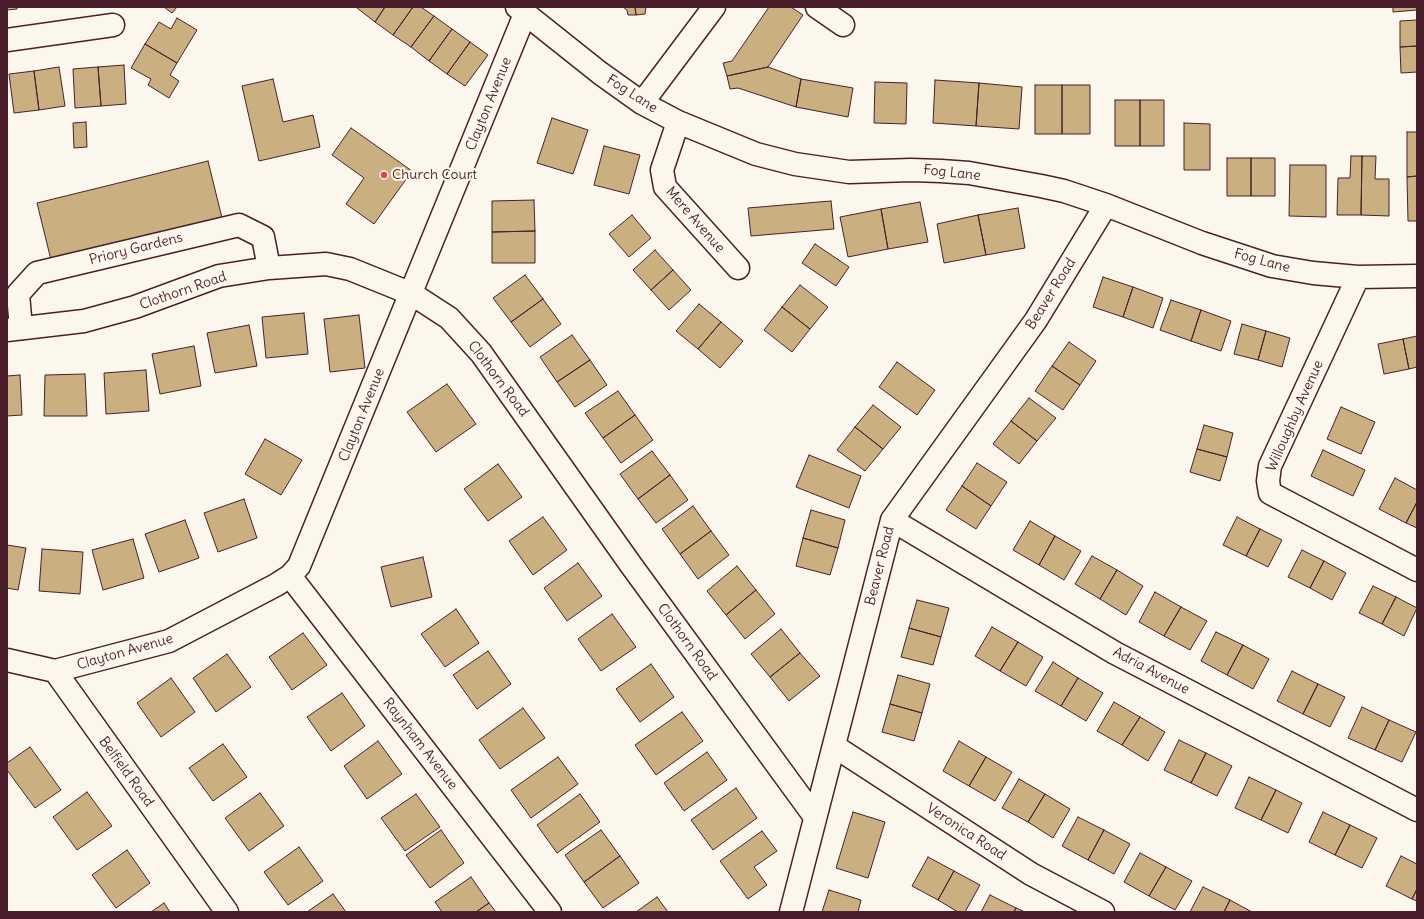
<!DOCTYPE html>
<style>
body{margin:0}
#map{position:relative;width:1424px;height:919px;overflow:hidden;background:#fbf7ec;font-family:Delius,sans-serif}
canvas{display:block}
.frame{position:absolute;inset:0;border:8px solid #4a1f2b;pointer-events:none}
</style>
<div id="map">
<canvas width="1424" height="919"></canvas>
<div class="frame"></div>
</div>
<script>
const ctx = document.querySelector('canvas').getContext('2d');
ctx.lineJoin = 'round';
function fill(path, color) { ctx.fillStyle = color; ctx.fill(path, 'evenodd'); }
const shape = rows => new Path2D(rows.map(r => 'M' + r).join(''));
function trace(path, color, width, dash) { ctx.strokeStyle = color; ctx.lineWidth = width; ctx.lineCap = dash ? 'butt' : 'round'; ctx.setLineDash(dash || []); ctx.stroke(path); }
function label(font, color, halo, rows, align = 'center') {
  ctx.font = font + ' Delius,sans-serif'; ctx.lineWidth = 4; ctx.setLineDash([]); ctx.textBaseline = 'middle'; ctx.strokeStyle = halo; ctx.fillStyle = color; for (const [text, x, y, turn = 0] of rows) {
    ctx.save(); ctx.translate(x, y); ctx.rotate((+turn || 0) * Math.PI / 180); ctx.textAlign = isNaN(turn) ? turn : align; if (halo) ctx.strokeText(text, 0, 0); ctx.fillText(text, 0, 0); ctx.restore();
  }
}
const building = shape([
 [7,7,17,7,17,9,7,10,7,7],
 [164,7,177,7,172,13,164,7],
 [358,7,385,7,375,22,357,8,358,7],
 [385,7,413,7,393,35,375,22,385,7],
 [413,7,421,7,434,16,411,47,393,35,413,7],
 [623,7,635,7,636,15,628,15,627,10,623,7],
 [635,7,646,7,645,14,636,15,635,7],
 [769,7,791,7,803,15,768,67,727,76,723,63,732,61,769,7],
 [1393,7,1417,7,1417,10,1393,12,1393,7],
 [434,16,452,29,429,61,411,47,434,16],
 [177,18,197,30,177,63,145,44,159,22,171,29,177,18],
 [1417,20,1417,46,1400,47,1400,21,1417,20],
 [452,29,470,42,447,74,429,61,452,29],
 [470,42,488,55,465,86,447,74,470,42],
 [145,44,177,63,170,75,179,81,169,98,148,85,151,79,131,68,145,44],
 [1417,46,1417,72,1401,73,1400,47,1417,46],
 [124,65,126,104,101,106,98,67,124,65],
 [59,67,65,106,39,110,34,71,59,67],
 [98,67,101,106,75,108,73,69,98,67],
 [768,67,801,79,796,107,738,88,730,89,727,76,768,67],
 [34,71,39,110,14,113,9,74,34,71],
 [273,79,283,122,313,115,320,147,259,161,242,86,273,79],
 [801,79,853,88,848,117,796,107,801,79],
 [935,80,979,83,976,126,933,123,935,80],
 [875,82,907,83,906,124,874,123,875,82],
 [979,83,1022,87,1019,129,976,126,979,83],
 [1035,85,1062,85,1062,134,1035,134,1035,85],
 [1062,85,1090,85,1090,134,1062,134,1062,85],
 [1115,100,1140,100,1140,146,1115,146,1115,100],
 [1140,100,1164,100,1164,146,1140,146,1140,100],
 [552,118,588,130,573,174,537,163,552,118],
 [86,122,87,147,74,148,73,123,86,122],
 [1184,123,1210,124,1210,170,1184,170,1184,123],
 [351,128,412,171,374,224,346,204,364,178,332,155,351,128],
 [1407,132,1417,132,1417,176,1407,177,1407,132],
 [604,146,640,155,629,194,594,185,604,146],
 [1351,156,1362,156,1361,215,1337,215,1338,178,1350,178,1351,156],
 [1362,156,1376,156,1375,179,1389,179,1389,216,1361,215,1362,156],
 [1227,158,1251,158,1251,196,1227,196,1227,158],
 [1251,158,1275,158,1275,196,1251,196,1251,158],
 [208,161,222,218,51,260,37,203,208,161],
 [1290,165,1326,165,1326,217,1289,216,1290,165],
 [1417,176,1417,221,1408,221,1407,177,1417,176],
 [534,200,535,231,492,232,492,201,534,200],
 [831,201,834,229,751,236,748,208,831,201],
 [920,202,928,242,888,249,881,209,920,202],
 [1018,208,1025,248,986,255,978,215,1018,208],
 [881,209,888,249,848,257,840,217,881,209],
 [632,215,651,238,629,257,609,234,632,215],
 [978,215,986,255,944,263,937,224,978,215],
 [535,231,535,263,492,263,492,232,535,231],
 [815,244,849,267,836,286,802,263,815,244],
 [655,250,673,270,651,290,633,270,655,250],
 [673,270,691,290,669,310,651,290,673,270],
 [525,275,543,299,511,322,493,298,525,275],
 [1103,277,1133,287,1123,317,1093,307,1103,277],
 [800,285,828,307,810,329,782,307,800,285],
 [1133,287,1163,298,1153,328,1123,317,1133,287],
 [543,299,561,324,530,347,511,322,543,299],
 [1171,300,1201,310,1191,341,1160,330,1171,300],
 [699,304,721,322,698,349,676,331,699,304],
 [782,307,810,329,792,352,764,330,782,307],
 [1201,310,1231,321,1221,351,1191,341,1201,310],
 [304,313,308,354,266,358,262,317,304,313],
 [359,315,365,368,330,372,324,319,359,315],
 [721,322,743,341,720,368,698,349,721,322],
 [1242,324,1266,331,1258,360,1234,354,1242,324],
 [249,325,257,366,215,373,207,333,249,325],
 [1266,331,1290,338,1282,367,1258,360,1266,331],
 [572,335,590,360,557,382,540,357,572,335],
 [1417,336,1417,367,1409,369,1403,339,1417,336],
 [1403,339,1409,369,1384,374,1378,344,1403,339],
 [1069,342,1096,361,1080,385,1052,366,1069,342],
 [194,346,201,386,160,394,152,354,194,346],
 [590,360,607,385,575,407,557,382,590,360],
 [897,362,935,390,917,415,879,387,897,362],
 [1052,366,1080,385,1063,410,1035,391,1052,366],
 [146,370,149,411,106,414,104,373,146,370],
 [85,374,87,416,44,416,45,375,85,374],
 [20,375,22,415,7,416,7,376,20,375],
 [447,384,476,424,436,452,407,412,447,384],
 [618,391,635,415,603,438,585,413,618,391],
 [1029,398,1056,418,1037,441,1011,421,1029,398],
 [873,405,901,427,883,449,855,427,873,405],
 [1341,407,1375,422,1361,454,1327,439,1341,407],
 [635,415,653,440,621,463,603,438,635,415],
 [1011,421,1037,441,1019,464,993,444,1011,421],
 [1204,425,1233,433,1227,457,1197,449,1204,425],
 [855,427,883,449,865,471,837,450,855,427],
 [265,439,302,460,281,495,245,474,265,439],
 [1197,449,1227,457,1220,481,1190,472,1197,449],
 [1323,450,1365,470,1353,496,1311,476,1323,450],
 [652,451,670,475,638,499,620,474,652,451],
 [809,455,861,476,849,508,796,487,809,455],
 [977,463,1007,482,991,506,962,486,977,463],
 [498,464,522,497,488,521,464,489,498,464],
 [670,475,688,500,656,523,638,499,670,475],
 [1395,478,1417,490,1417,502,1406,523,1379,509,1395,478],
 [962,486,991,506,976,529,946,510,962,486],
 [244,499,257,538,218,552,204,513,244,499],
 [1417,502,1417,528,1406,523,1417,502],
 [693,506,711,531,680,554,662,529,693,506],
 [811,510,845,520,838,548,803,538,811,510],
 [543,517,567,550,533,575,509,541,543,517],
 [1237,517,1260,529,1246,556,1223,545,1237,517],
 [185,520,199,558,159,572,145,534,185,520],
 [1030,521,1055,536,1039,565,1013,550,1030,521],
 [1260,529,1282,540,1268,567,1246,556,1260,529],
 [711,531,729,555,698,579,680,554,711,531],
 [1055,536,1081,551,1064,580,1039,565,1055,536],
 [803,538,838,548,830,575,796,566,803,538],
 [133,539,144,578,103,590,92,550,133,539],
 [7,545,26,548,18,590,7,588,7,545],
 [42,549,83,552,80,594,39,591,42,549],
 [1302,550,1324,561,1310,588,1288,577,1302,550],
 [1092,556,1117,570,1100,599,1075,584,1092,556],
 [423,557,432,597,391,607,381,567,423,557],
 [1324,561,1346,573,1332,600,1310,588,1324,561],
 [578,563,602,596,567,621,544,588,578,563],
 [737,566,756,590,726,615,707,591,737,566],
 [1117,570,1143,586,1126,615,1100,599,1117,570],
 [1373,586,1396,597,1382,624,1359,613,1373,586],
 [756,590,775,614,745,639,726,615,756,590],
 [1155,592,1181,607,1164,636,1139,622,1155,592],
 [1396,597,1417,608,1404,636,1382,624,1396,597],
 [917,600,949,608,941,637,909,628,917,600],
 [1181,607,1207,621,1190,650,1164,636,1181,607],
 [456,609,479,643,445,667,421,634,456,609],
 [612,614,636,647,601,671,578,639,612,614],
 [992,627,1018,642,1000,671,975,656,992,627],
 [909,628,941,637,933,665,901,657,909,628],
 [781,629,800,653,770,677,751,654,781,629],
 [1216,632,1243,645,1227,675,1201,661,1216,632],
 [303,633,327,665,292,690,269,657,303,633],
 [1018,642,1043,657,1026,686,1000,671,1018,642],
 [1243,645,1269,659,1253,689,1227,675,1243,645],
 [488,651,511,684,477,709,453,675,488,651],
 [800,653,820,676,789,701,770,677,800,653],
 [227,654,251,687,216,712,193,678,227,654],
 [1053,662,1078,678,1061,706,1035,691,1053,662],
 [651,664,674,697,640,722,616,689,651,664],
 [1292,671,1318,684,1303,714,1277,701,1292,671],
 [898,675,930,684,922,713,890,704,898,675],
 [171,678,195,712,161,737,137,703,171,678],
 [1078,678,1103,693,1086,721,1061,706,1078,678],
 [1318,684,1345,697,1330,727,1303,714,1318,684],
 [342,693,365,726,331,751,307,717,342,693],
 [1114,702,1140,717,1122,745,1097,731,1114,702],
 [890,704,922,713,914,741,882,732,890,704],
 [1362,707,1389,720,1375,750,1348,738,1362,707],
 [523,708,545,738,500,769,479,740,523,708],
 [682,712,703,741,656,775,635,745,682,712],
 [1140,717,1165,732,1148,761,1122,745,1140,717],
 [1389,720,1416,732,1402,762,1375,750,1389,720],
 [1179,740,1206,753,1191,783,1164,770,1179,740],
 [378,741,402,774,367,799,344,766,378,741],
 [959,741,986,757,969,786,943,771,959,741],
 [223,744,247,777,213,801,189,768,223,744],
 [30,747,61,790,35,808,7,770,7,763,30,747],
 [707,752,727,780,684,811,664,783,707,752],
 [1206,753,1232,766,1217,796,1191,783,1206,753],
 [558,757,578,784,531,818,511,790,558,757],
 [986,757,1012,772,995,801,969,786,986,757],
 [1249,777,1276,790,1261,820,1235,808,1249,777],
 [1019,779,1045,794,1028,822,1002,808,1019,779],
 [736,788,757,818,713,850,691,820,736,788],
 [1276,790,1302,803,1288,833,1261,820,1276,790],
 [87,792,112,826,77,850,53,817,87,792],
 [260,793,284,826,249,851,225,818,260,793],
 [416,794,440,827,405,851,381,818,416,794],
 [580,794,600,822,557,853,537,825,580,794],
 [1045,794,1070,809,1053,838,1028,822,1045,794],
 [853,812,885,822,868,878,836,868,853,812],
 [1323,812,1350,825,1335,855,1309,842,1323,812],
 [1078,817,1104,830,1088,860,1062,846,1078,817],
 [1350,825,1377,838,1362,868,1335,855,1350,825],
 [441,830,464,863,430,888,406,855,441,830],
 [601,830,620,856,584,882,565,855,601,830],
 [1104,830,1130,844,1114,874,1088,860,1104,830],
 [762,831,777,851,754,867,767,885,748,899,720,861,762,831],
 [299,847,323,881,288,905,264,872,299,847],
 [127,850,150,883,116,908,92,875,127,850],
 [1140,853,1166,867,1149,896,1124,882,1140,853],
 [620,856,639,883,603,908,584,882,620,856],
 [1401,856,1417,864,1417,889,1412,899,1386,886,1401,856],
 [928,857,954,871,938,900,912,886,928,857],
 [1166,867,1192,881,1175,910,1149,896,1166,867],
 [954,871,980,885,965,912,958,912,938,900,954,871],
 [471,877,489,903,476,912,442,912,435,902,471,877],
 [1203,887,1230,900,1224,912,1190,912,1203,887],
 [1417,889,1417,901,1412,899,1417,889],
 [829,890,861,900,858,912,822,912,829,890],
 [333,894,346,912,307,912,333,894],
 [990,895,1016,908,1014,912,981,912,990,895],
 [657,897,668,912,636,912,657,897],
 [1230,900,1252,912,1224,912,1230,900],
 [164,903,170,912,151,912,164,903],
 [489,903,496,912,476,912,489,903],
 [1016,908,1025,912,1014,912,1016,908]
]);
fill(building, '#caaf80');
trace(building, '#4a1f2b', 1);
const minor = shape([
 [517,7,600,73,642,103,678,122,756,154,795,164,849,172,911,170,941,171,969,173,1041,186,1064,191,1106,205,1202,243,1272,266,1313,273,1358,277,1417,276],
 [817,7,843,25],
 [7,40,113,25],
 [642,103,714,7],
 [678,122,662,170,665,187,738,268],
 [1358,277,1270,466,1268,481,1270,493,1417,570],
 [21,328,18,294,37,273,239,225,263,237,269,268],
 [7,330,84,321,135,307,219,276,269,268,326,264,350,269,412,294,449,318,481,353,631,565,815,817],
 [892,520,1115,653,1417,810],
 [290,576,550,912],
 [7,660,55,671,227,912],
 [55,671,169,641,276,585,290,576,299,566,525,14],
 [834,746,1031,874,1103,912],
 [791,912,892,520,1036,320,1106,205]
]);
trace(minor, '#4a1f2b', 25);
trace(minor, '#fbf7ec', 22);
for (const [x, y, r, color] of [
 [384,175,4,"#d1495b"]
]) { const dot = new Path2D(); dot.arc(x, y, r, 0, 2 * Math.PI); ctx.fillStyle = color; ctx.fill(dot); trace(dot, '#fbf7ec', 1.5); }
label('14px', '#4a1f2b', '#fbf7ec', [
 ["Fog Lane",632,94,33],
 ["Clayton Avenue",489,104,-68],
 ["Fog Lane",952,173,6],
 ["Mere Avenue",695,220,49],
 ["Priory Gardens",136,249,-14],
 ["Fog Lane",1262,261,15],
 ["Clothorn Road",183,291,-19],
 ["Beaver Road",1051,294,-58],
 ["Clothorn Road",498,379,53],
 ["Clayton Avenue",362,415,-68],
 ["Willoughby Avenue",1295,416,-66],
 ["Beaver Road",880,566,-76],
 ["Clothorn Road",687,642,54],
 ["Clayton Avenue",125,652,-16],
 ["Adria Avenue",1151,671,28],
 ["Raynham Avenue",420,744,52],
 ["Belfield Road",126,772,54],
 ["Veronica Road",966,832,33]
]);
label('14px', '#4a1f2b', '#fbf7ec', [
 ["Church Court",392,175]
], 'left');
</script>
